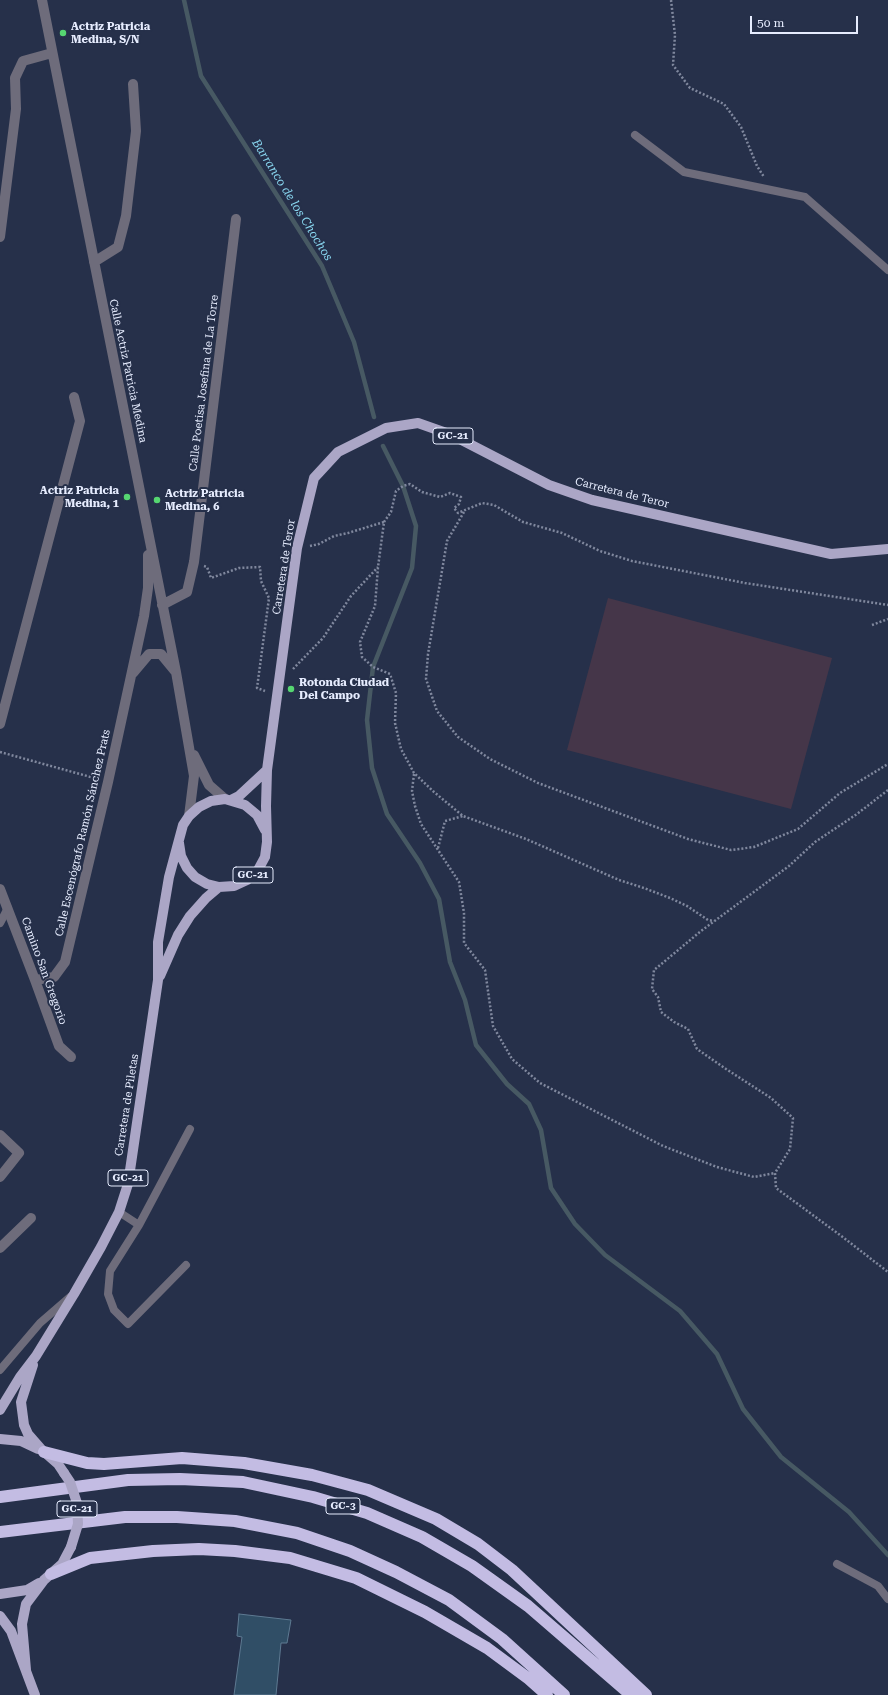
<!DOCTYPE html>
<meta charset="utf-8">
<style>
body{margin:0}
#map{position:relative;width:888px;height:1695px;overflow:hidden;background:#26304a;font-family:"Roboto Serif",serif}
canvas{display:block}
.scale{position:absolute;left:750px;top:16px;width:108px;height:18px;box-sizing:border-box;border:2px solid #e6ecfe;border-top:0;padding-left:5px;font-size:12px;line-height:14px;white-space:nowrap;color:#e6ecfe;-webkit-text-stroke:3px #26304a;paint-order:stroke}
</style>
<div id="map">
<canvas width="888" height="1695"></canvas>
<div class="scale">50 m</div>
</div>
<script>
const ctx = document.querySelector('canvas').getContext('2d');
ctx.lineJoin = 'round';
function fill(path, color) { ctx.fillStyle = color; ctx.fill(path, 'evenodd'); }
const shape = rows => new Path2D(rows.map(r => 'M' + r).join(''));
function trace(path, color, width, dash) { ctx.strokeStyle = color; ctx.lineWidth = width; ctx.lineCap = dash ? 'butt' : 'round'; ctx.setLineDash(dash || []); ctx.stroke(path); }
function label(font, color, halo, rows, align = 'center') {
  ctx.font = font + ' "Roboto Serif",serif'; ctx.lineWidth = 4; ctx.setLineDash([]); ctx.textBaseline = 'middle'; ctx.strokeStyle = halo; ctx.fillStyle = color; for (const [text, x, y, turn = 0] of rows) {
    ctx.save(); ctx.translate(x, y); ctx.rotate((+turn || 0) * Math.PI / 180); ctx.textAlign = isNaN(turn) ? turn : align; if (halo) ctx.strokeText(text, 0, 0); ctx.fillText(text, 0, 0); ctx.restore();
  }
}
fill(shape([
 [608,598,832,658,791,809,567,750]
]), '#453649');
trace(shape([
 [184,0,201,76,322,266,354,342,374,417],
 [383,446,403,486,416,526,412,568,373,667,367,720,372,768,387,814,420,863,439,899,450,962,465,1000,476,1045,507,1084,529,1104,541,1130,551,1188,575,1224,605,1255,680,1311,717,1354,743,1409,781,1457,849,1512,888,1555]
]), '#475963', 4.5);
const building = shape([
 [239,1614,291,1620,287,1643,281,1643,276,1695,234,1695,242,1637,237,1636,239,1614]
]);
fill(building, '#304e66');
trace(building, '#5e7a92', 1);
trace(shape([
 [671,0,675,35,673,65,690,88,724,104,741,127,757,166,764,177],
 [464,512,447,541,428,654,426,679,437,711,458,737,490,759,538,783,688,839,731,850,754,847,798,829,840,793,888,764],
 [384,522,391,512,396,491,403,486,410,484,422,492,440,497,450,493,461,497,459,504,454,508,458,513,482,503,494,505,523,522,562,533,600,551,632,561,745,583,888,605],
 [310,546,319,544,334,536,348,533,384,522,378,567,375,606,360,642,362,657,373,667,390,674,396,693,395,723,401,749,414,773,434,792,463,816,526,839,619,880,644,888,670,898,687,906,708,920,714,921],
 [204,566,207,567,211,578,239,568,260,567,261,581,269,598,257,688,265,691],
 [872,625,888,619],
 [293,669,323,638,351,596,378,567],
 [0,752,98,779],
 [414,774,412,791,415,806,421,824,459,882,464,913,464,943,485,970,493,1026,512,1059,540,1083,663,1146,717,1167,754,1177,775,1173],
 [888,790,857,814,815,842,789,866,701,931,665,961,654,970,652,989,658,997,661,1012,674,1022,688,1029,697,1049,726,1069,771,1098,793,1118,790,1149,775,1173,776,1188,844,1238,888,1272],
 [438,848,445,821,463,816]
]), '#80889e', 2.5, [2, 2]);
trace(shape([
 [635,135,684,172,805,197,888,270],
 [0,923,8,908],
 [119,1212,139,1225,110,1271,108,1294,114,1310,128,1324,186,1265],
 [139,1225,190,1129],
 [0,1370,40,1323,70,1297],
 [837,1564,878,1586,888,1599]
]), '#6e6c7b', 8);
trace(shape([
 [42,0,176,672,194,776,189,816],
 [0,237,16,109,15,78,23,61,52,53],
 [94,262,118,247,126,216,136,131,133,84],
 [162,605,187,592,194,562,236,219],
 [133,673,149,654,161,654,175,671],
 [0,724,80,421,74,397],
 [194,755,209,785,225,799],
 [0,889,35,980,59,1046,71,1057],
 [35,980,54,977,65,962,108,782,144,616,148,588,148,555],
 [0,1135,19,1153,0,1177],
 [0,1248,31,1218]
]), '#6e6c7b', 10);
trace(shape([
 [231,800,239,796,267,770],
 [179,843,181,856,187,868,195,877,207,884,219,887,234,886,247,880,258,870,265,857,267,842,266,806,267,770,297,548,314,478,338,452,386,428,418,423,452,435,549,485,592,500,831,554,888,549],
 [160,976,178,935,190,916,206,898,219,887],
 [33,1365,21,1402,24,1425,28,1434,42,1450,58,1464,64,1473],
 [0,1410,20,1377,36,1356,74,1294,101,1247,119,1212,128,1184,158,980,158,942,169,877,183,825,189,816,199,807,211,801,225,799,245,805,257,815,265,830],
 [0,1439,21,1441,38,1449],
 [0,1594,27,1590,39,1583],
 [0,1616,11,1631,35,1695],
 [26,1670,22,1624,26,1604,44,1580,62,1564,71,1547]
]), '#aba6c6', 10);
trace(shape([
 [44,1452,87,1463,104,1464,182,1458,244,1463,312,1475,368,1490,436,1519,478,1544,512,1570,646,1695],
 [0,1497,128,1480,180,1479,243,1482,313,1497,367,1513,422,1537,472,1566,528,1606,631,1695],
 [0,1532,125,1517,177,1517,235,1521,297,1533,350,1551,396,1572,449,1600,502,1639,564,1695],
 [51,1574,90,1558,153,1551,199,1549,235,1551,290,1558,356,1578,425,1612,487,1648,529,1679,547,1695]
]), '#c3bce3', 12);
trace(shape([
 [64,1473,70,1482,77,1503,78,1524,71,1547]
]), '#aba6c6', 10);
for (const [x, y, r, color] of [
 [63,33,4,"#56d671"],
 [127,497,4,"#56d671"],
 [157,500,4,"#56d671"],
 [291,689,4,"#56d671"]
]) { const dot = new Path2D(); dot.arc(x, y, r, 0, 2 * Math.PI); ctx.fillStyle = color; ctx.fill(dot); trace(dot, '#26304a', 1.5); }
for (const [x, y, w] of [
 [453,436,40],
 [253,875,40],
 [128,1178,40],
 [343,1506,34],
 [77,1509,40]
]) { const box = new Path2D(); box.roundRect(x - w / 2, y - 8, w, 16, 3); ctx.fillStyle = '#26304a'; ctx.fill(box); trace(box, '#e6ecfe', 1); }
label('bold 10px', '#e6ecfe', null, [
 ["GC-21",453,436],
 ["GC-21",253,875],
 ["GC-21",128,1178],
 ["GC-3",343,1506],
 ["GC-21",77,1509]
]);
label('bold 11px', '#e6ecfe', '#26304a', [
 ["Actriz Patricia",71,27],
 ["Medina, S/N",71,40],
 ["Actriz Patricia",119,491,"right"],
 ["Medina, 1",119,504,"right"],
 ["Actriz Patricia",165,494],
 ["Medina, 6",165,507],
 ["Rotonda Ciudad",299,683],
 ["Del Campo",299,696]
], 'left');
label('11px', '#e6ecfe', '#26304a', [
 ["Calle Actriz Patricia Medina",128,371,78],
 ["Calle Poetisa Josefina de La Torre",204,383,-83],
 ["Carretera de Teror",622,493,14],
 ["Carretera de Teror",284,567,-81],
 ["Calle Escenógrafo Ramón Sánchez Prats",83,833,-77],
 ["Camino San Gregorio",44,971,70],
 ["Carretera de Piletas",127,1105,-81]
]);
label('italic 12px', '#89d7f0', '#26304a', [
 ["Barranco de los Chochos",292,200,58]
]);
</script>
